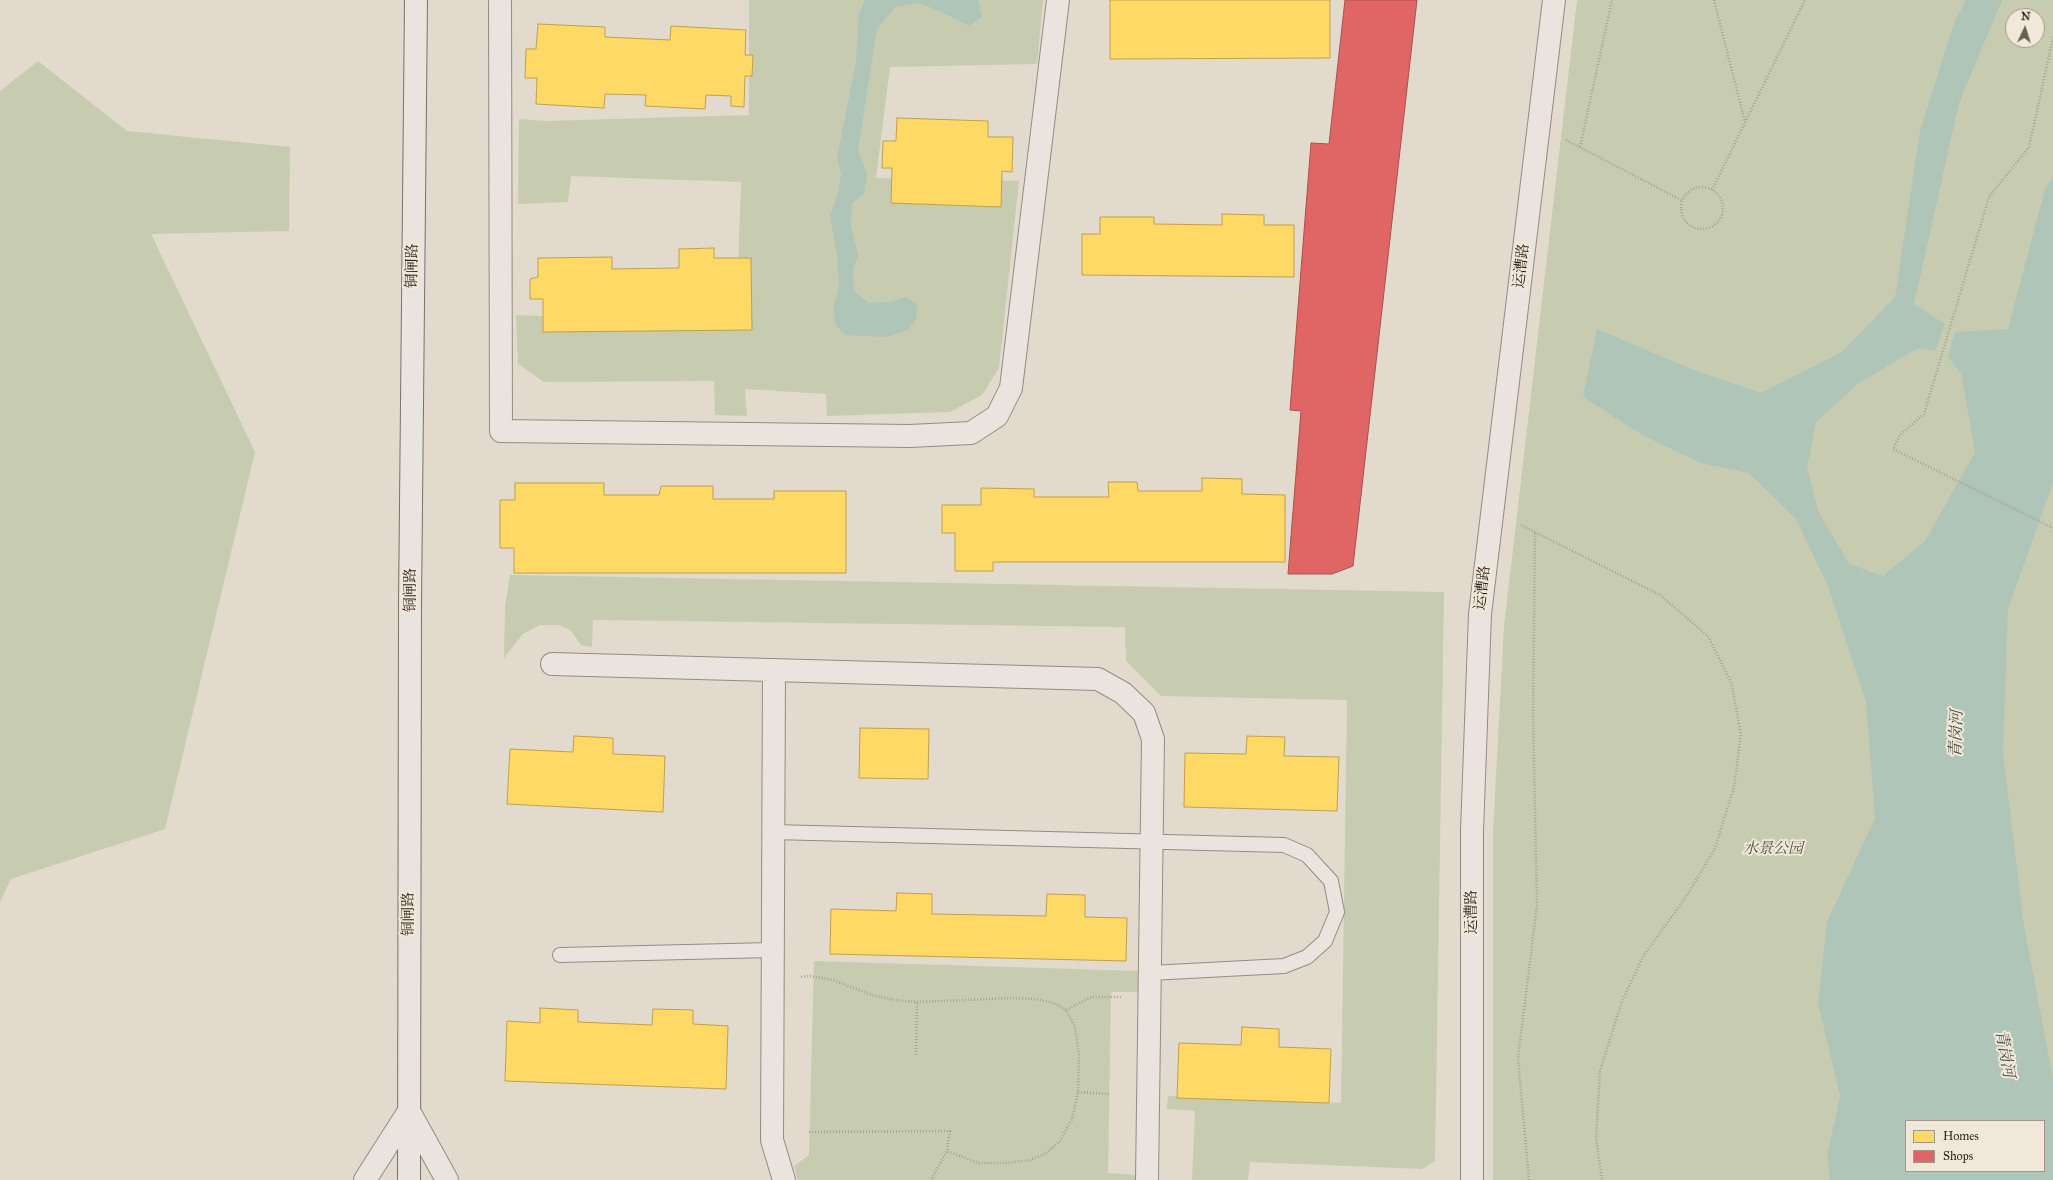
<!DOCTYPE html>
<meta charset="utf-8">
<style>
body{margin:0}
#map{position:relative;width:2053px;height:1180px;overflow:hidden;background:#e2dacd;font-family:"IM FELL Great Primer",serif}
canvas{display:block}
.legend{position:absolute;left:1905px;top:1120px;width:140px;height:52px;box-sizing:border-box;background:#f2e8d9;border:1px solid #a1968b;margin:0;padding:5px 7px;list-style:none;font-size:12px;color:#271c15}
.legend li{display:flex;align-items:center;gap:8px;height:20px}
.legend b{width:20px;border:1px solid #a1968b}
.north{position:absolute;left:2005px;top:8px;width:40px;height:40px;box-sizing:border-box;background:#f2e8d9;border:1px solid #a1968b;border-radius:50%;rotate:4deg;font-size:11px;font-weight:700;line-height:16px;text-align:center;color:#271c15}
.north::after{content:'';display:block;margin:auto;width:14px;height:18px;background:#685e55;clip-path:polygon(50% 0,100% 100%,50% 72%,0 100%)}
</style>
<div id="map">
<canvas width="2053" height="1180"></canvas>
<ul class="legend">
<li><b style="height:11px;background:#ffd966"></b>Homes</li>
<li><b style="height:11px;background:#e06666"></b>Shops</li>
</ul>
<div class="north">N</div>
</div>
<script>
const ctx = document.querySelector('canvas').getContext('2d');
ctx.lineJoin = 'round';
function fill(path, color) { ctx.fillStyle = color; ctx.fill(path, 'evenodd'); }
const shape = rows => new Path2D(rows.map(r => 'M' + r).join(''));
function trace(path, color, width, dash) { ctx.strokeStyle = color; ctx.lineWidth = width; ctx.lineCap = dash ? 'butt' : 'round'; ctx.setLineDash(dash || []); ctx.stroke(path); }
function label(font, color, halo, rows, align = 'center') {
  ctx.font = font + ' "IM FELL Great Primer","Noto Serif SC",serif'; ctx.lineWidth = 4; ctx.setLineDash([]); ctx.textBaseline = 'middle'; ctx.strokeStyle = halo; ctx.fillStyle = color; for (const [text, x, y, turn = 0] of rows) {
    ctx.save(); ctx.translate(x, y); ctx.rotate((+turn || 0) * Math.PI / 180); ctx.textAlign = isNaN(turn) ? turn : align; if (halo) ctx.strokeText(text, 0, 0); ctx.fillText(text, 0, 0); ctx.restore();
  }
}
fill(shape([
 [749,0,1043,0,1037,64,890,67,876,178,1019,181,999,368,982,395,950,412,827,416,826,394,745,389,747,416,715,415,714,381,544,382,518,364,516,315,736,325,741,182,571,176,568,202,518,204,519,119,546,121,749,115],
 [1577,0,2053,0,2053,1180,1493,1180,1493,833,1504,626],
 [2013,16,2037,16,2037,40,2013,40],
 [1906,1121,2044,1121,2044,1171,1906,1171],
 [38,61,127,131,290,147,289,231,151,234,255,452,165,829,11,879,0,902,0,91],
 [510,575,1444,592,1435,1161,1422,1169,1250,1162,1248,1180,1192,1180,1195,1111,1167,1109,1168,1096,1341,1103,1347,700,1161,696,1126,661,1125,627,593,620,592,647,581,645,571,631,559,625,540,625,523,634,504,658,505,607],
 [814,961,1140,971,1139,992,1111,992,1108,1173,1137,1175,1137,1180,798,1180,794,1166,809,1155]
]), '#c7ccb0');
fill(shape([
 [865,0,978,0,982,17,969,26,944,13,919,3,895,7,877,29,858,150,867,175,864,194,852,203,851,226,858,255,853,269,854,291,869,303,891,302,906,297,917,304,916,320,908,330,887,337,846,335,836,326,833,310,839,286,837,255,830,216,838,192,841,174,837,158,856,61,859,13],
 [1966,0,2002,0,1959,103,1914,304,1945,324,1935,351,1918,348,1859,383,1816,422,1807,467,1818,511,1849,564,1883,576,1925,541,1975,452,1961,374,1948,357,1955,332,2008,329,2045,189,2053,178,2053,483,2008,609,2003,753,2024,926,2053,1079,2053,1180,1830,1180,1827,1156,1840,1096,1818,1003,1827,922,1875,818,1866,702,1828,586,1796,519,1749,473,1701,463,1644,436,1583,397,1597,329,1694,370,1761,393,1842,352,1895,297,1920,131,1954,23],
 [1906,1121,2044,1121,2044,1171,1906,1171]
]), '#afc5b8');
const homes = shape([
 [1110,0,1330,0,1330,58,1110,59,1110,0],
 [538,24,605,27,605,37,670,40,671,26,746,30,745,55,753,55,752,76,745,76,744,107,731,106,731,96,706,95,705,109,645,106,646,95,605,94,604,108,536,104,537,78,525,78,526,49,536,49,538,24],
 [897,118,988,121,988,137,1013,137,1012,172,1002,171,1001,207,891,203,892,168,882,168,883,141,896,141,897,118],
 [1222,214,1264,215,1264,225,1294,225,1294,277,1082,275,1082,234,1100,234,1100,217,1154,217,1154,224,1222,225,1222,214],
 [714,248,714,258,751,258,752,330,543,332,543,299,530,299,530,279,538,277,538,258,612,257,612,269,679,268,679,249,714,248],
 [1202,478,1242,479,1242,494,1285,495,1285,562,993,562,993,571,955,571,955,533,942,533,942,505,981,505,981,488,1034,489,1034,497,1109,497,1108,482,1137,482,1138,491,1202,491,1202,478],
 [515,483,604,483,604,495,659,495,661,486,713,486,713,499,774,499,774,491,846,491,846,573,514,573,514,548,500,548,500,500,515,500,515,483],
 [860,728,929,729,928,779,859,778,860,728],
 [574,736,613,738,613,754,665,756,663,812,507,804,510,749,573,752,574,736],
 [1247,736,1285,737,1284,756,1339,757,1337,811,1184,807,1185,753,1246,754,1247,736],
 [897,893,932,894,932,914,1046,916,1047,894,1085,895,1085,917,1127,918,1126,961,830,954,831,909,896,911,897,893],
 [540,1008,578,1010,578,1022,652,1025,653,1009,693,1010,693,1024,728,1026,726,1089,505,1081,507,1021,540,1023,540,1008],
 [1242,1027,1279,1029,1279,1047,1331,1049,1329,1103,1177,1098,1179,1043,1241,1045,1242,1027]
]);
fill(homes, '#ffd966');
trace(homes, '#bea04e', 1);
const shops = shape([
 [1345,0,1417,0,1353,566,1332,574,1288,574,1301,411,1290,410,1311,143,1329,144,1345,0]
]);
fill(shops, '#e06666');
trace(shops, '#a8504e', 1);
const service = shape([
 [773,832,1284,845,1307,855,1331,881,1337,912,1325,941,1307,957,1284,966,1150,973],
 [560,955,772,950]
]);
const minor = shape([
 [500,0,501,431,910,436,971,433,997,416,1011,388,1058,0],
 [552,664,1098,679,1123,693,1144,713,1153,739,1147,1180],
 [774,670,772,1140,784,1180],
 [365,1180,409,1111,447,1180]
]);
const tertiary = shape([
 [1472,1180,1472,831,1480,614,1554,0]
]);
const secondary = shape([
 [409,1180,410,605,416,0]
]);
trace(service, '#928c84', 16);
trace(minor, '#928c84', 24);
trace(tertiary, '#928c84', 24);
trace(secondary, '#78726b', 24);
trace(shape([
 [1714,0,1745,122],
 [2053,38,2029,147,1989,197,1924,414,1900,435,1893,449,2053,528],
 [1566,140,1683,201],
 [1580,147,1612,0],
 '1681 208a21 21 0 1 1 42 0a21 21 0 1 1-42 0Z',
 [1712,190,1805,0],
 [1521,525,1660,595,1708,636,1731,682,1741,734,1734,787,1715,848,1688,894,1644,955,1622,1001,1600,1071,1596,1138,1602,1180],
 [801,977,810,976,833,980,872,995,895,1000,917,1002,1012,998,1035,999,1054,1003,1066,1010,1075,1027,1079,1055,1078,1092,1072,1119,1060,1141,1045,1154,1030,1160,1006,1163,978,1163,947,1151],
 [1066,1010,1091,997,1122,997],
 [916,1055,917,1002],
 [1078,1092,1109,1094],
 [809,1132,950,1131,947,1151,931,1180],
 [1529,1180,1518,1058,1537,905,1533,714,1535,532]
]), '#a5a09b', 2.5, [1, 2]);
trace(service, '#e9e4de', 14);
trace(minor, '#e9e4de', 22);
trace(tertiary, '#e9e4de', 22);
trace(secondary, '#e9e4de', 22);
label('15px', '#271c15', '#f2e8d9', [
 ["铜闸路",413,266,-89],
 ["运漕路",1522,266,-83],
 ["运漕路",1483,588,-83],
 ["铜闸路",411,590,-90],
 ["运漕路",1472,912,-90],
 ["铜闸路",409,914,-90]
]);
label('italic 15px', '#504e3d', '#f2e8d9', [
 ["水景公园",1773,849]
]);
label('italic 16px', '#494c43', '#f2e8d9', [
 ["青岗河",1957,734,-88],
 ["青岗河",2004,1054,80]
]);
</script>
